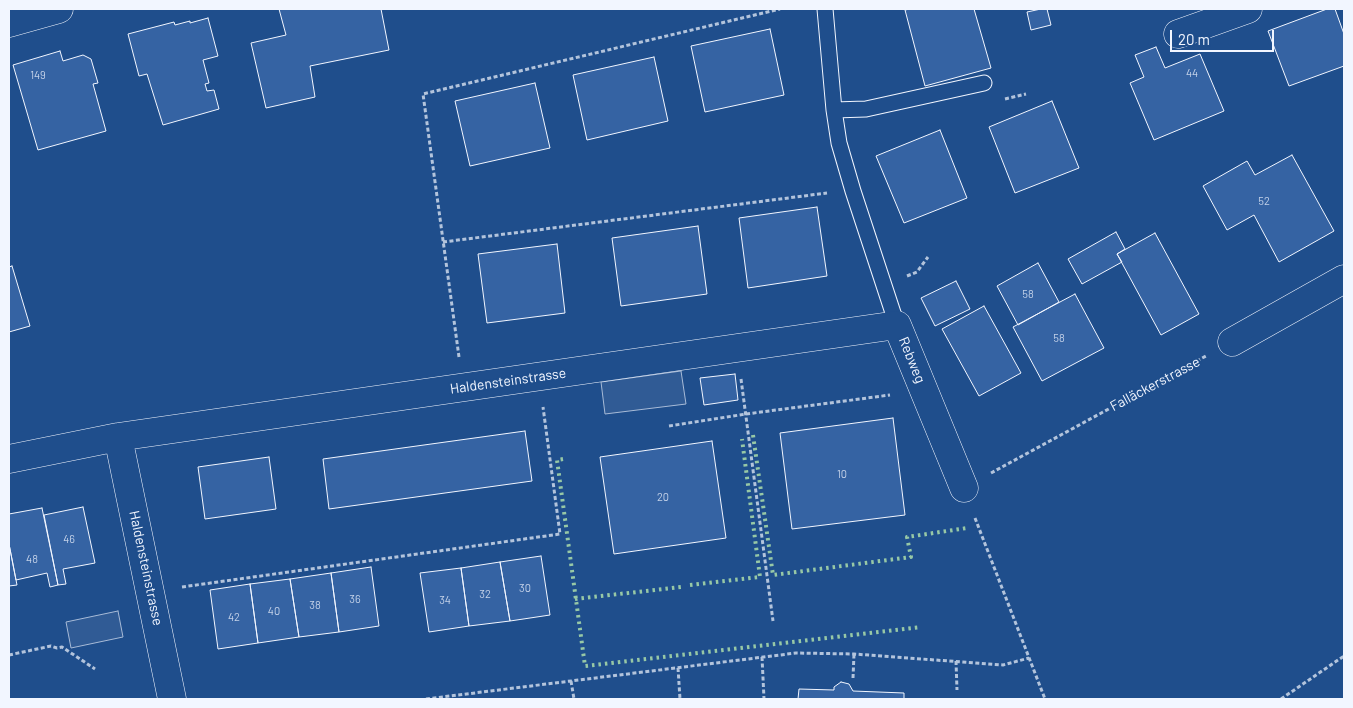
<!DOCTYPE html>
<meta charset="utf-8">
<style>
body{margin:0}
#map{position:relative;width:1353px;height:708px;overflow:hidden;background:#1f4e8c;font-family:Barlow,sans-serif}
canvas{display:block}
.frame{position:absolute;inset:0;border:10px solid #f2f6ff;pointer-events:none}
.scale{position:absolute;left:1170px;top:30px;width:104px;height:22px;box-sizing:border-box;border:2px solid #f2f6ff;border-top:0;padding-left:6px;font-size:15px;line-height:18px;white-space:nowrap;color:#f2f6ff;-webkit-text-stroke:4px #1f4e8c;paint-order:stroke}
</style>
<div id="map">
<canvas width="1353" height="708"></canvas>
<div class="frame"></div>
<div class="scale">20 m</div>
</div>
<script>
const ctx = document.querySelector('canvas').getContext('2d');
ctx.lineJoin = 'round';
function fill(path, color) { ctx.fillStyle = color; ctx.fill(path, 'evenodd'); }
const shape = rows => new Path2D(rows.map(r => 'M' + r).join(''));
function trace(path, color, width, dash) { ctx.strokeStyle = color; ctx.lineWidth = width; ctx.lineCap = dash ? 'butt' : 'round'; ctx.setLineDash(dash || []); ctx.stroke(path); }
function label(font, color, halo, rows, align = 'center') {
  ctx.font = font + ' Barlow,sans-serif'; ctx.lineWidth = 4; ctx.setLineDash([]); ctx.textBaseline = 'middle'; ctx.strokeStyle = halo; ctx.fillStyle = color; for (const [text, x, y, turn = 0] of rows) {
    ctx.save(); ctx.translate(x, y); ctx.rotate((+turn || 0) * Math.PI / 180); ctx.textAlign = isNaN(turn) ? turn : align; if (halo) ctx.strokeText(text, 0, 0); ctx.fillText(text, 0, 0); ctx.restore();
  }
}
const built = shape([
 [681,371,686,404,605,414,601,382,681,371],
 [118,611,123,637,71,648,66,622,118,611]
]);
fill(built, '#305b95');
trace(built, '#a8bbd7', 1);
const building = shape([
 [279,9,381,9,389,50,310,66,315,97,266,108,251,43,286,35,279,9],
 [910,9,974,9,991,68,925,86,905,10,910,9],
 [1041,9,1047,9,1051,25,1031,30,1027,12,1041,9],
 [1327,9,1335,9,1344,34,1344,66,1289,86,1268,31,1327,9],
 [208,18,218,56,203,60,209,83,205,84,207,91,214,90,219,109,163,125,147,74,139,76,128,34,174,22,175,25,190,21,190,23,208,18],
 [770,29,784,95,705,112,691,46,770,29],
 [1156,47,1165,68,1200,54,1224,111,1154,140,1130,83,1144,77,1135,55,1156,47],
 [60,51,63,61,83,55,91,59,98,83,93,84,106,131,38,150,13,65,60,51],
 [654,57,668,121,587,140,573,75,654,57],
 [535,83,550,148,470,166,455,101,535,83],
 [1052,101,1079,168,1015,193,989,127,1052,101],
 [940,130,967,198,904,223,876,156,940,130],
 [1292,155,1334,231,1279,262,1254,215,1227,230,1203,186,1247,161,1255,175,1292,155],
 [817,207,827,276,748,288,739,218,817,207],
 [698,226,707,294,621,306,612,238,698,226],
 [1116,232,1125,249,1117,254,1122,262,1082,284,1068,259,1116,232],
 [1155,233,1199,314,1161,335,1117,254,1155,233],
 [557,244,565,313,487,323,478,254,557,244],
 [1038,263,1059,302,1018,325,997,286,1038,263],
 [12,266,30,326,9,332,9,267,12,266],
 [956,281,970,309,935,326,921,298,956,281],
 [1075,294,1104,348,1042,381,1013,327,1075,294],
 [984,306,1021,373,979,396,942,329,984,306],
 [735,374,738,400,704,405,700,378,735,374],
 [893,418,905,515,792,529,780,433,893,418],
 [525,431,532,481,329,509,323,459,525,431],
 [712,441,726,538,614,554,600,457,712,441],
 [269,457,276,509,205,519,198,467,269,457],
 [83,507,95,563,63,569,66,584,58,585,44,515,83,507],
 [42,508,58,585,50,587,47,573,16,580,9,544,9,514,42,508],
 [9,544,17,585,9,586,9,544],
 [541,556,550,615,510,621,500,562,541,556],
 [500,562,510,621,469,626,461,568,500,562],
 [371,567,379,626,339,632,331,573,371,567],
 [461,568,469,626,429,632,420,573,461,568],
 [331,573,339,632,299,637,290,579,331,573],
 [290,579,299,637,258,643,250,584,290,579],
 [250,584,258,643,218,649,210,590,250,584],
 [841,682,849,684,853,691,904,693,904,699,798,699,799,689,834,690,834,687,841,682]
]);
fill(building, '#3563a3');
trace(building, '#f2f6ff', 1);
const service = shape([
 [825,9,834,110,839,143,853,191,897,325],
 [834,110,866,109,984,83]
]);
const minor = shape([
 [9,23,59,9],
 [1178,34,1248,9],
 [1232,342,1344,279],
 [118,437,172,699],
 [9,459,118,437,897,325,964,488]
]);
trace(service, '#f2f6ff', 17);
trace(minor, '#f2f6ff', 29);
trace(shape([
 [1005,99,1026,94],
 [443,242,827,193],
 [907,276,917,272,928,257],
 [459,357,423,94,780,9],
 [741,379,773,621],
 [669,426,746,414,890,395],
 [991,473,1206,356],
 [975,518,1045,699],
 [182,587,560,534,543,407],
 [9,655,51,646,57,648,62,647,95,669],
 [762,657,764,699],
 [956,661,957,690],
 [678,668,680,699],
 [853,678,854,654],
 [571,681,574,699],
 [426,699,796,653,854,654,1003,665,1029,658],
 [1281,699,1344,656]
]), '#b3c4dc', 3, [4, 2.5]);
trace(service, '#1f4e8c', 15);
trace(minor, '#1f4e8c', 28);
trace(shape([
 [753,435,773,575,911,557,907,537,967,528],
 [563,459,557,460,585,666,921,627],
 [690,585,760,577,742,439],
 [575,599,681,587]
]), '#97c8a6', 4, [2.5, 4]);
label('11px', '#c3d1e8', null, [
 ["44",1192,73],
 ["149",38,75],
 ["52",1264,201],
 ["58",1028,294],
 ["58",1059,338],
 ["10",842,474],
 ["20",663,497],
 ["46",69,539],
 ["48",32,559],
 ["30",525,588],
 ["32",485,594],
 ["36",355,599],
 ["34",445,600],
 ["38",315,605],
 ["40",274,611],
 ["42",234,617]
]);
label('14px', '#f2f6ff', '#1f4e8c', [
 ["Rebweg",912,360,68],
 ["Haldensteinstrasse",508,381,-8],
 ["Falläckerstrasse",1155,384,-28],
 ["Haldensteinstrasse",146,568,78]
]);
</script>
